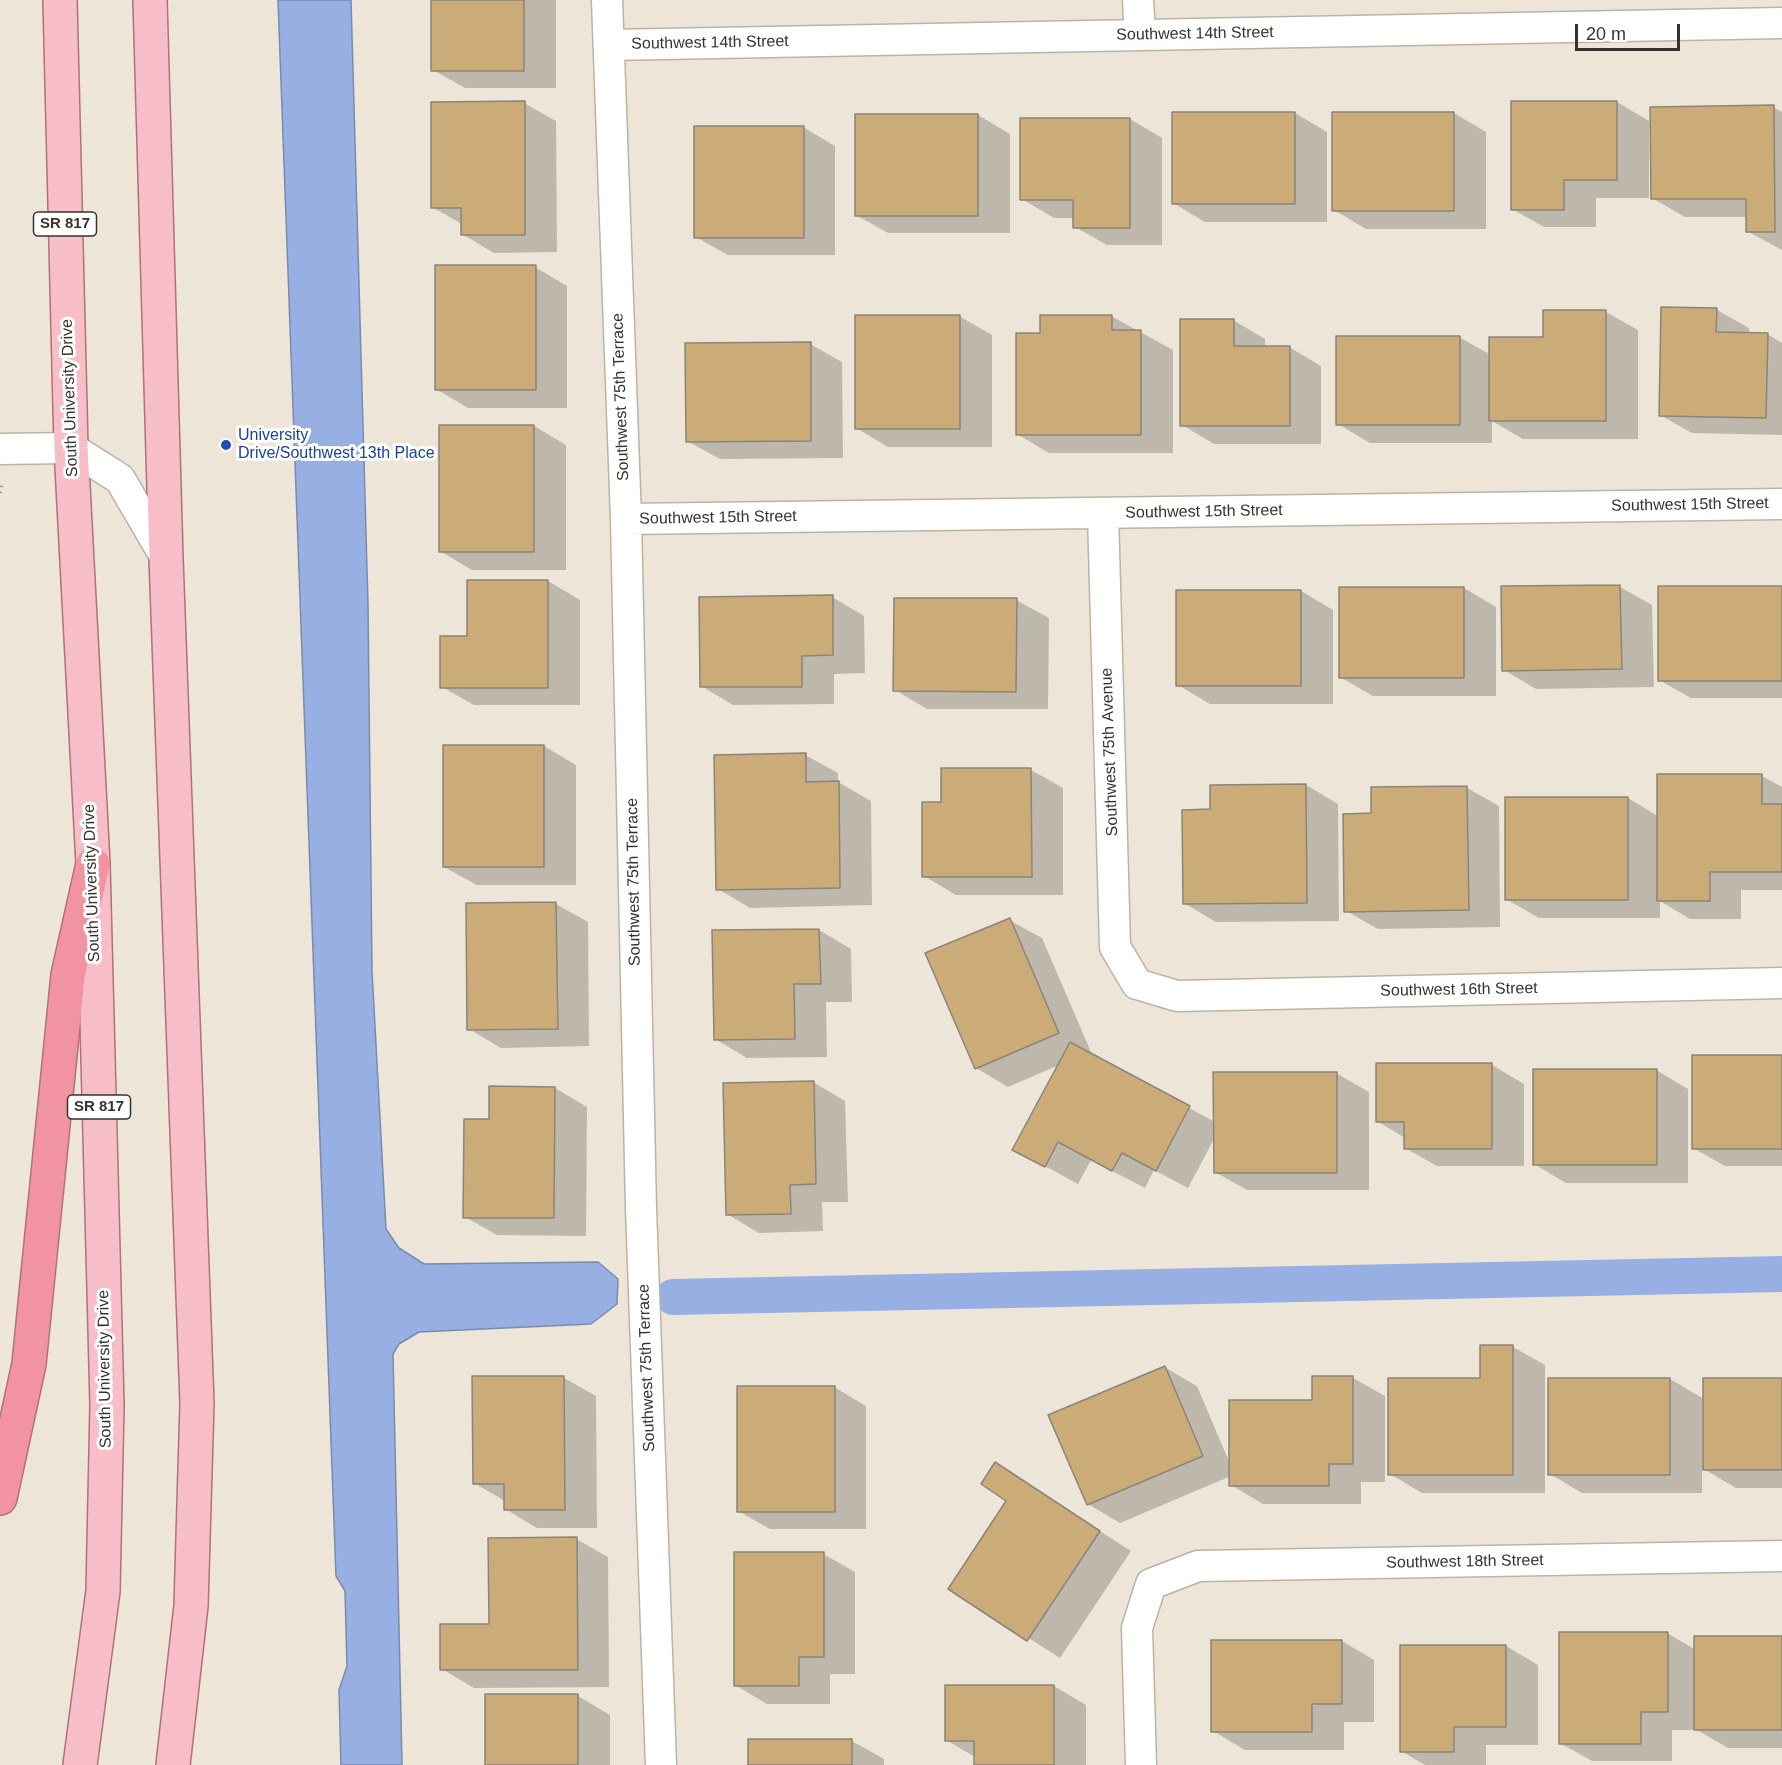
<!DOCTYPE html>
<style>
body{margin:0}
#map{position:relative;width:1782px;height:1765px;overflow:hidden;background:#ede5d8;font-family:Helvetica,sans-serif}
canvas{display:block}
.scale{position:absolute;left:1575px;top:24px;width:105px;height:27px;box-sizing:border-box;border:3px solid #36332e;border-top:0;padding-left:8px;font-size:18px;line-height:21px;white-space:nowrap;color:#36332e;-webkit-text-stroke:4px #fff;paint-order:stroke}
</style>
<div id="map">
<canvas width="1782" height="1765"></canvas>
<div class="scale">20 m</div>
</div>
<script>
const ctx = document.querySelector('canvas').getContext('2d');
ctx.lineJoin = 'round';
function fill(path, color) { ctx.fillStyle = color; ctx.fill(path, 'evenodd'); }
const shape = rows => new Path2D(rows.map(r => 'M' + r).join(''));
function trace(path, color, width, dash) { ctx.strokeStyle = color; ctx.lineWidth = width; ctx.lineCap = dash ? 'butt' : 'round'; ctx.setLineDash(dash || []); ctx.stroke(path); }
function label(font, color, halo, rows, align = 'center') {
  ctx.font = font + ' Helvetica,sans-serif'; ctx.lineWidth = 6; ctx.setLineDash([]); ctx.textBaseline = 'middle'; ctx.strokeStyle = halo; ctx.fillStyle = color; for (const [text, x, y, turn = 0] of rows) {
    ctx.save(); ctx.translate(x, y); ctx.rotate((+turn || 0) * Math.PI / 180); ctx.textAlign = isNaN(turn) ? turn : align; if (halo) ctx.strokeText(text, 0, 0); ctx.fillText(text, 0, 0); ctx.restore();
  }
}
const water = shape([
 [278,0,351,0,368,604,372,971,386,1229,399,1248,424,1264,598,1262,618,1279,617,1304,591,1324,419,1332,399,1344,393,1354,402,1765,341,1765,339,1690,347,1666,345,1591,336,1576,278,0]
]);
fill(water, '#97afe2');
trace(water, '#7a8aac', 1.5);
fill(shape([
 [433,0,556,0,556,88,465,88,433,70],
 [1617,102,1649,121,1649,198,1596,198,1596,227,1544,227,1512,209],
 [524,103,556,121,557,252,494,253,462,234,462,224,432,207],
 [1773,107,1782,112,1782,250,1747,231,1747,217,1685,217,1652,198],
 [1173,113,1295,113,1327,132,1327,222,1205,222,1173,203],
 [1454,113,1486,132,1486,229,1366,229,1334,210],
 [978,115,1010,134,1010,233,888,233,856,215],
 [1130,119,1162,138,1162,245,1107,245,1075,227,1075,218,1054,218,1022,199],
 [803,127,835,146,835,255,728,255,696,237],
 [535,267,567,286,567,408,468,408,436,389],
 [1717,310,1749,328,1749,334,1767,334,1782,343,1782,435,1692,433,1660,415],
 [1606,312,1638,330,1638,439,1523,439,1492,421,1492,443,1370,443,1338,424,1459,337,1491,355,1544,338],
 [959,316,992,335,992,447,888,447,856,428],
 [1111,316,1173,350,1173,453,1049,453,1017,434,1042,335],
 [1233,320,1265,339,1265,347,1289,347,1321,366,1321,444,1214,444,1182,425],
 [810,344,842,362,843,458,720,459,687,441],
 [534,426,566,445,566,570,472,570,440,551],
 [548,581,580,600,580,705,474,705,442,687,469,638],
 [1620,587,1652,605,1654,687,1536,689,1504,670],
 [1782,587,1782,698,1691,698,1659,680],
 [1464,588,1496,607,1496,696,1373,696,1340,677],
 [1301,591,1333,610,1333,704,1210,704,1178,685],
 [832,597,864,616,865,673,834,674,834,704,733,705,701,686],
 [1016,600,1049,618,1048,709,927,709,895,690],
 [544,746,576,765,576,885,477,885,444,867],
 [805,755,838,773,838,782,871,801,872,905,750,908,718,889],
 [1031,770,1063,788,1063,895,956,895,924,876,943,803],
 [1762,776,1782,787,1782,890,1741,890,1741,919,1690,919,1660,901,1660,918,1539,918,1506,899,1506,798,1628,798,1658,816],
 [1306,785,1338,804,1339,921,1216,922,1184,903,1212,811],
 [1467,788,1499,806,1500,927,1378,929,1346,911,1373,814],
 [556,904,588,922,589,1046,501,1048,469,1029],
 [1009,920,1042,938,1091,1052,1087,1053,1215,1122,1336,1073,1369,1092,1369,1190,1247,1190,1215,1172,1215,1137,1188,1188,1154,1170,1145,1188,1091,1160,1078,1184,1014,1149,1059,1065,1008,1087,976,1068],
 [819,930,851,949,852,1002,826,1002,827,1057,747,1058,715,1039,714,932],
 [1782,1056,1782,1166,1725,1166,1693,1148],
 [1492,1065,1524,1084,1524,1166,1437,1166,1405,1148,1405,1138,1377,1121],
 [1656,1070,1688,1089,1688,1183,1566,1183,1534,1164],
 [813,1082,845,1101,848,1202,822,1202,823,1231,759,1233,727,1214],
 [555,1088,587,1107,586,1236,497,1235,465,1217,490,1120],
 [1513,1347,1545,1365,1545,1493,1422,1493,1390,1474],
 [1164,1367,1197,1386,1231,1466,1314,1401,1353,1378,1385,1396,1385,1482,1361,1482,1361,1504,1263,1504,1231,1485,1231,1476,1120,1523,1088,1504],
 [474,1378,564,1378,596,1396,597,1528,537,1528,505,1509,505,1501,474,1483],
 [1670,1379,1704,1399,1782,1379,1782,1488,1736,1488,1702,1468,1702,1493,1582,1493,1550,1474],
 [834,1387,866,1406,866,1529,770,1529,738,1511],
 [995,1464,1131,1551,1060,1658,950,1588,1008,1500],
 [576,1539,608,1557,609,1687,474,1688,442,1669],
 [823,1554,855,1572,855,1674,830,1674,830,1704,767,1704,735,1685],
 [1667,1633,1696,1650,1782,1637,1782,1748,1728,1748,1697,1730,1672,1730,1672,1761,1592,1761,1560,1743],
 [1342,1641,1374,1660,1374,1722,1344,1722,1344,1750,1245,1750,1213,1731],
 [1401,1646,1506,1646,1538,1665,1538,1745,1486,1745,1486,1765,1425,1765,1401,1751],
 [1054,1686,1086,1705,1086,1765,975,1765,975,1757,946,1740],
 [578,1696,610,1715,610,1765,487,1765],
 [852,1741,884,1759,884,1765,749,1765]
]), '#0003');
trace(shape([
 [673,1297,1782,1274]
]), '#97afe2', 36);
const building = shape([
 [431,0,524,0,524,71,431,71,431,0],
 [525,101,525,235,461,235,461,208,431,208,431,102,525,101],
 [1511,101,1617,101,1617,180,1564,180,1564,210,1511,210,1511,101],
 [1774,105,1775,232,1746,232,1746,199,1651,199,1650,107,1774,105],
 [1172,112,1295,112,1295,204,1172,204,1172,112],
 [1332,112,1454,112,1454,211,1332,211,1332,112],
 [855,114,978,114,978,216,855,216,855,114],
 [1020,118,1130,118,1130,228,1073,228,1073,200,1020,200,1020,118],
 [694,126,804,126,804,238,694,238,694,126],
 [435,265,536,265,536,390,435,390,435,265],
 [1661,307,1717,308,1716,332,1768,333,1766,418,1659,416,1661,307],
 [1543,310,1606,310,1606,421,1489,421,1489,337,1543,337,1543,310],
 [855,315,960,315,960,429,855,429,855,315],
 [1040,315,1112,315,1112,330,1141,330,1141,435,1016,435,1016,333,1040,333,1040,315],
 [1180,319,1234,319,1234,346,1290,346,1290,426,1180,426,1180,319],
 [1336,336,1460,336,1460,425,1336,425,1336,336],
 [811,342,811,441,686,442,685,343,811,342],
 [439,425,534,425,534,552,439,552,439,425],
 [467,580,548,580,548,688,440,688,440,636,467,636,467,580],
 [1620,585,1622,669,1502,671,1501,586,1620,585],
 [1658,586,1782,586,1782,681,1658,681,1658,586],
 [1339,587,1464,587,1464,678,1339,678,1339,587],
 [1176,590,1301,590,1301,686,1176,686,1176,590],
 [833,595,833,655,802,656,802,687,700,687,699,597,833,595],
 [894,598,1017,598,1016,692,893,691,894,598],
 [443,745,544,745,544,867,443,867,443,745],
 [806,753,806,782,839,781,840,888,716,890,714,755,806,753],
 [941,768,1031,768,1032,877,922,877,922,802,941,802,941,768],
 [1657,774,1762,774,1762,804,1782,804,1782,872,1710,872,1710,901,1657,901,1657,774],
 [1306,784,1307,903,1183,904,1182,810,1210,809,1210,785,1306,784],
 [1467,786,1469,910,1344,912,1343,814,1371,813,1371,787,1467,786],
 [1505,797,1628,797,1628,900,1505,900,1505,797],
 [556,902,558,1029,467,1030,466,903,556,902],
 [1010,918,1059,1033,975,1069,925,953,1010,918],
 [819,929,821,984,794,984,795,1039,714,1040,712,930,819,929],
 [1070,1042,1190,1106,1156,1171,1122,1153,1112,1171,1058,1142,1045,1167,1012,1150,1070,1042],
 [1692,1055,1782,1055,1782,1149,1692,1149,1692,1055],
 [1376,1063,1492,1063,1492,1149,1404,1149,1404,1122,1376,1122,1376,1063],
 [1533,1069,1657,1069,1657,1165,1533,1165,1533,1069],
 [1213,1072,1337,1072,1337,1173,1214,1173,1213,1072],
 [814,1081,816,1184,790,1185,791,1214,726,1215,723,1083,814,1081],
 [489,1086,555,1087,554,1218,463,1218,464,1119,489,1119,489,1086],
 [1480,1345,1513,1345,1513,1475,1388,1475,1388,1378,1480,1378,1480,1345],
 [1165,1366,1203,1456,1087,1505,1048,1415,1165,1366],
 [472,1376,564,1376,565,1510,504,1510,504,1484,473,1484,472,1376],
 [1312,1376,1353,1376,1353,1464,1329,1464,1329,1486,1229,1486,1229,1400,1312,1400,1312,1376],
 [1548,1378,1670,1378,1670,1475,1548,1475,1548,1378],
 [1703,1378,1782,1378,1782,1470,1703,1470,1703,1378],
 [737,1386,835,1386,835,1512,737,1512,737,1386],
 [995,1462,1100,1531,1027,1641,948,1589,1006,1501,981,1484,995,1462],
 [577,1537,578,1670,440,1670,440,1624,489,1624,488,1538,577,1537],
 [734,1552,824,1552,824,1657,799,1657,799,1686,734,1686,734,1552],
 [1559,1632,1668,1632,1668,1712,1641,1712,1641,1744,1559,1744,1559,1632],
 [1694,1636,1782,1636,1782,1730,1694,1730,1694,1636],
 [1211,1640,1342,1640,1342,1704,1312,1704,1312,1732,1211,1732,1211,1640],
 [1400,1645,1506,1645,1506,1727,1454,1727,1454,1752,1400,1752,1400,1645],
 [945,1685,1054,1685,1054,1765,974,1765,974,1741,945,1741,945,1685],
 [485,1694,578,1694,578,1765,485,1765,485,1694],
 [748,1739,852,1739,852,1765,748,1765,748,1739]
]);
fill(building, '#cbab77');
trace(building, '#8b8479', 1.5);
const minor = shape([
 [607,0,626,519,641,1208,661,1765],
 [1138,0,1140,35],
 [609,45,1782,23],
 [0,449,71,448,120,479,166,558],
 [1103,513,1115,947,1137,984,1177,996,1782,983],
 [626,519,1782,504],
 [1141,1765,1137,1628,1151,1584,1198,1566,1782,1556]
]);
const primary = shape([
 [60,0,71,448,93,864,107,1405,103,1591,80,1765],
 [150,0,166,558,197,1403,191,1606,173,1765]
]);
const motorway = shape([
 [0,1498,29,1364,68,975,93,864]
]);
trace(minor, '#bbb3a7', 33);
trace(primary, '#b07179', 36);
trace(motorway, '#b07179', 36);
trace(shape([
 [0,493,2,482]
]), '#9c968d', 4, [1.5, 4.5]);
trace(minor, '#fff', 30);
trace(primary, '#f7bec7', 33);
trace(motorway, '#f193a1', 33);
for (const [x, y, r, color] of [
 [226,445,6,"#1a4fb4"]
]) { const dot = new Path2D(); dot.arc(x, y, r, 0, 2 * Math.PI); ctx.fillStyle = color; ctx.fill(dot); trace(dot, '#fff', 2); }
for (const [x, y, w] of [
 [65,224,63],
 [99,1107,63]
]) { const box = new Path2D(); box.roundRect(x - w / 2, y - 12, w, 24, 4.5); ctx.fillStyle = '#fff'; ctx.fill(box); trace(box, '#36332e', 1.5); }
label('bold 15px', '#36332e', null, [
 ["SR 817",65,224],
 ["SR 817",99,1107]
]);
label('16px', '#36332e', '#fff', [
 ["Southwest 14th Street",1195,34,-1],
 ["Southwest 14th Street",710,43,-1],
 ["Southwest 75th Terrace",621,397,-92],
 ["South University Drive",70,398,-92],
 ["Southwest 15th Street",1690,505,-1],
 ["Southwest 15th Street",1204,512,-1],
 ["Southwest 15th Street",718,518,-1],
 ["Southwest 75th Avenue",1110,752,-92],
 ["Southwest 75th Terrace",634,882,-91],
 ["South University Drive",92,883,-92],
 ["Southwest 16th Street",1459,990,-1],
 ["Southwest 75th Terrace",647,1368,-92],
 ["South University Drive",105,1369,-91],
 ["Southwest 18th Street",1465,1562,-1]
]);
label('16px', '#164399', '#fff', [
 ["University",238,436],
 ["Drive/Southwest 13th Place",238,454]
], 'left');
</script>
